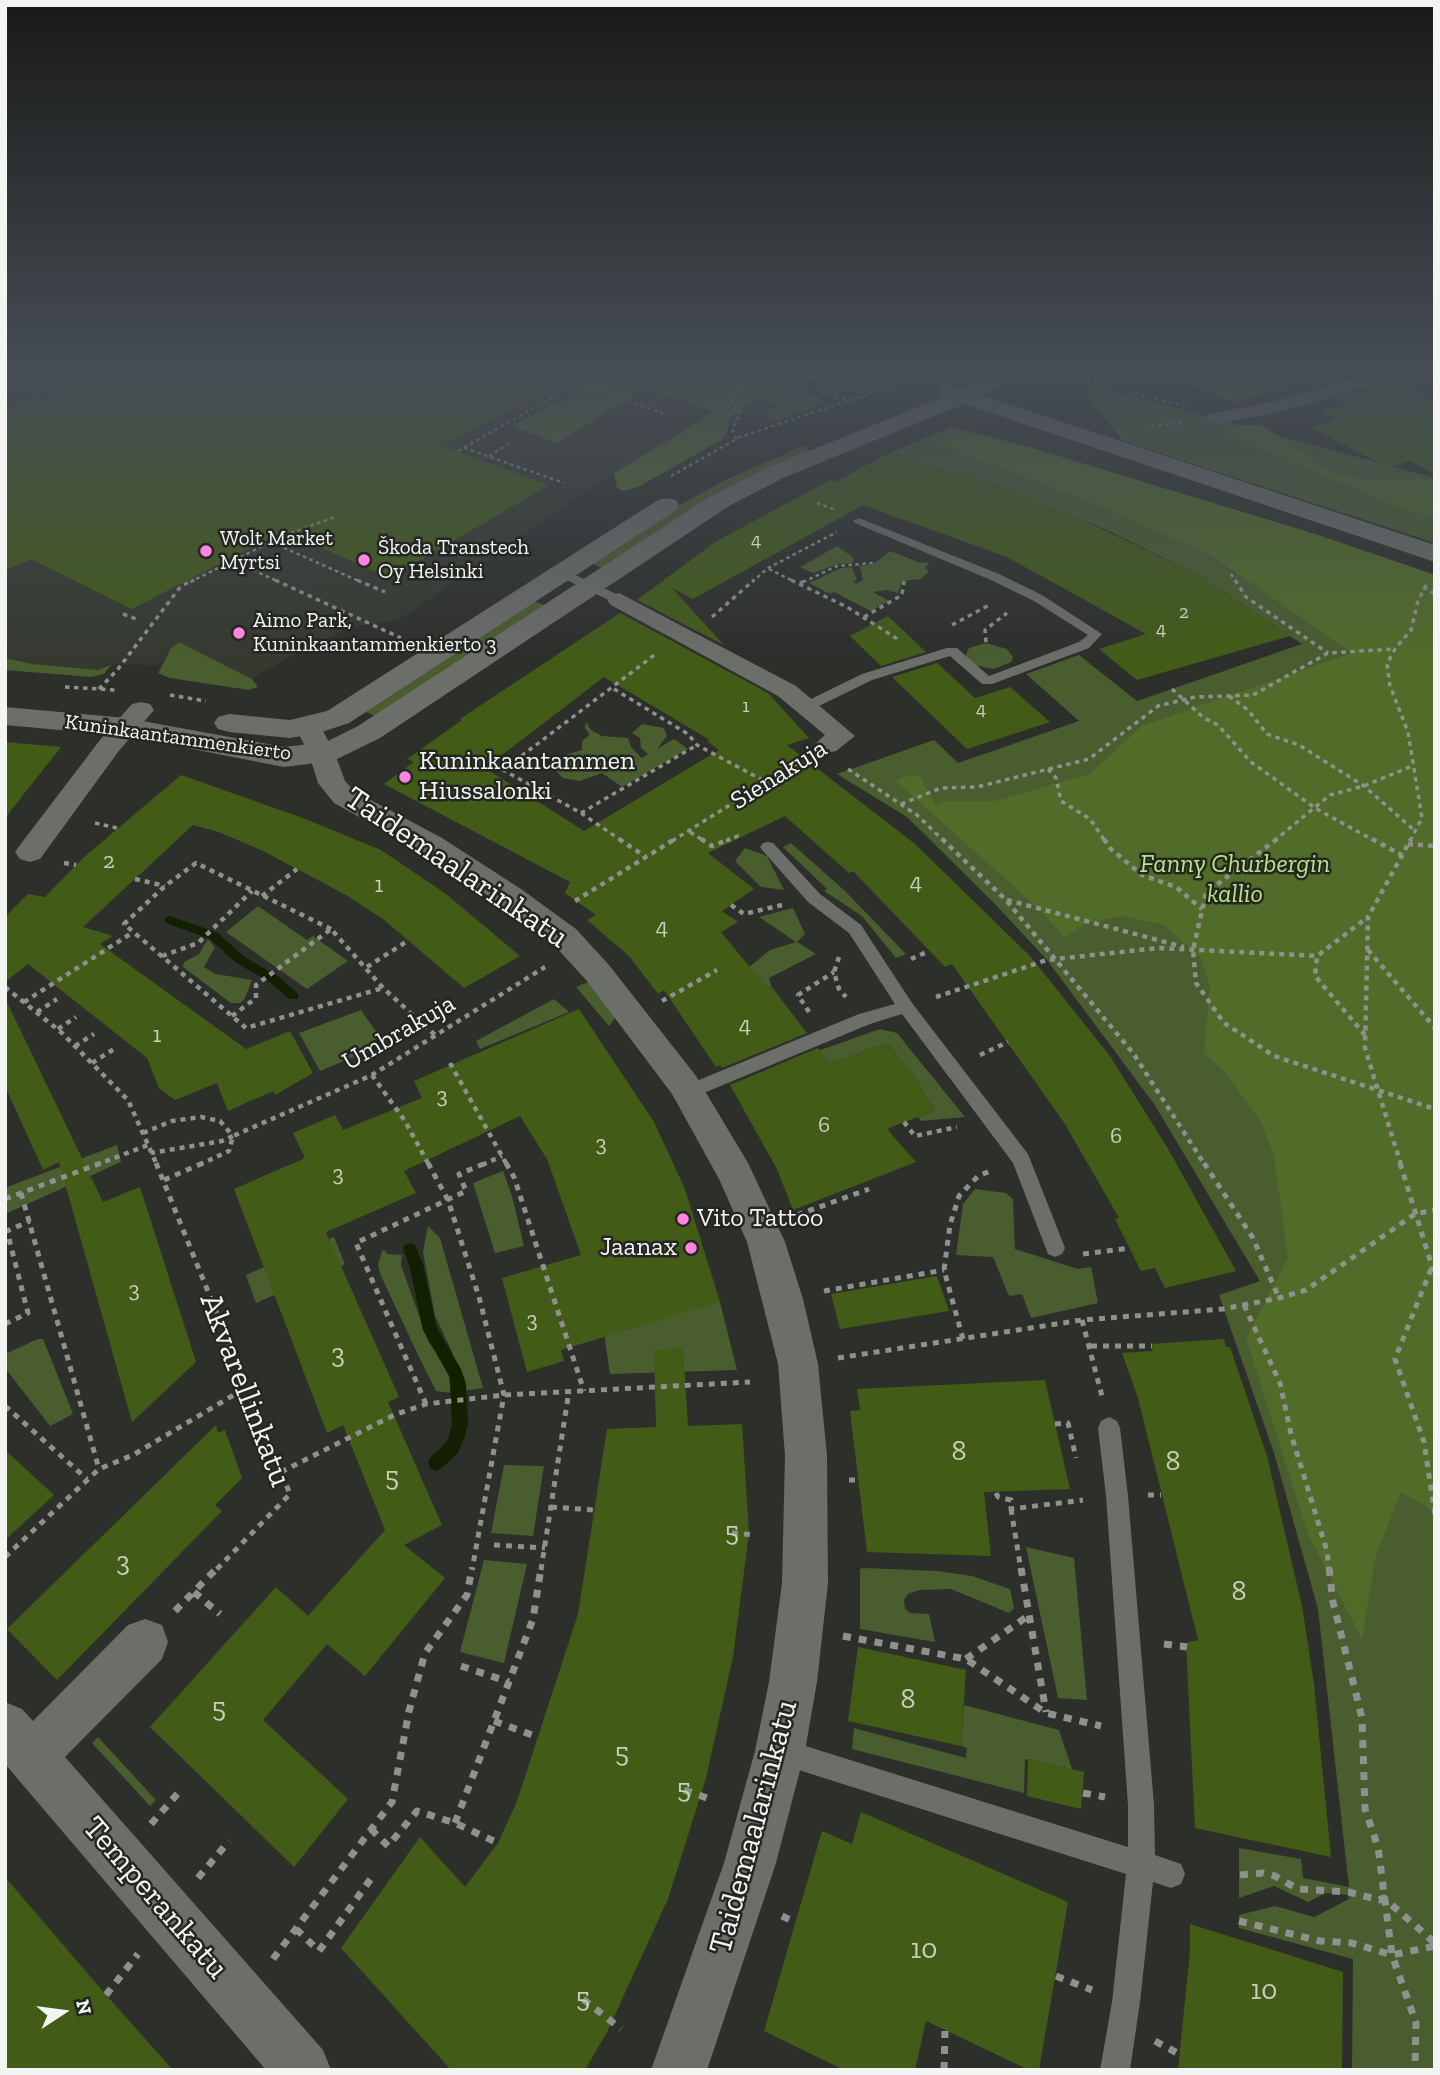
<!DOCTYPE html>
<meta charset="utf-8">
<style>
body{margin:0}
#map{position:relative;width:1440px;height:2075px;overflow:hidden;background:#2d2f2b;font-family:"Zilla Slab",serif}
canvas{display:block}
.frame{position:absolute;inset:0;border:7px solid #f3f5f2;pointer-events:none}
.north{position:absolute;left:28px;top:1977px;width:70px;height:70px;-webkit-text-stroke:5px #242622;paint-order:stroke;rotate:77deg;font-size:19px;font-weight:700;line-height:28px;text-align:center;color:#f3f5f2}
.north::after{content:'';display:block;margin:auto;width:24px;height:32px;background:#f3f5f2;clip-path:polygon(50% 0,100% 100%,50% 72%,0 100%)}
</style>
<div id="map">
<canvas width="1440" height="2075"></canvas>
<div class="frame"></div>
<div class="north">N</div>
</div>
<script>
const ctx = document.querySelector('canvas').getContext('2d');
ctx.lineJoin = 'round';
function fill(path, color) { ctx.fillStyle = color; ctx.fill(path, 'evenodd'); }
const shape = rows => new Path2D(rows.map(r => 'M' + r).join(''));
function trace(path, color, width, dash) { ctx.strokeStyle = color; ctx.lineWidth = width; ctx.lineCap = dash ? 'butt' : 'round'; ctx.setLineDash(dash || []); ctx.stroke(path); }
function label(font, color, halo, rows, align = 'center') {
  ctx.font = font + ' "Zilla Slab",serif'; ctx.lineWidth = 5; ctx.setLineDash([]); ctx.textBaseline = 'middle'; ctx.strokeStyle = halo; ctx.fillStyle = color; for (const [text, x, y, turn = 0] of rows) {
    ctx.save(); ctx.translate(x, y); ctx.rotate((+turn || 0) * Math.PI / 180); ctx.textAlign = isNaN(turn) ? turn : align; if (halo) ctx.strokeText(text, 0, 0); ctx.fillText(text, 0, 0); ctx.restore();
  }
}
fill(shape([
 [5,374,676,374,776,404,761,413,614,473,397,621,353,626,289,657,252,679,179,642,171,648,161,664,153,665,107,664,99,670,32,664,5,658]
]), '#353930');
fill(shape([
 [676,374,824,374,784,390,817,394,826,403,777,421,764,415,778,405],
 [837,374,916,374,859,393,835,387,851,378],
 [1051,374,1113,374,1092,385,1435,478,1435,543,1123,441,1084,393,1091,384],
 [953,427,1029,447,1321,536,1435,575,1435,2070,1352,2070,1353,1959,1239,1928,1239,1915,1275,1906,1314,1917,1349,1899,1348,1895,1326,1893,1308,1902,1274,1886,1239,1898,1239,1848,1301,1859,1303,1878,1349,1887,1318,1609,1275,1456,1219,1295,1260,1281,1154,1104,1047,960,994,903,907,817,837,774,934,740,958,763,1079,721,1026,674,1079,655,1137,701,1302,644,1203,578,1105,529,997,484,889,453],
 [803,446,813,452,605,569,592,564,666,513,723,481],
 [837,546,854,558,853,563,838,564,813,573,800,567],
 [890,551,918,562,929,563,925,568,929,571,921,579,902,581,898,593,887,590,873,592,889,601,871,611,834,592,830,594,809,583,841,568,852,567,857,580,853,582,856,584,863,580,860,566,873,564],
 [535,601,548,607,379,718,366,712],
 [179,642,252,679,258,687,249,690,170,678,158,673,171,648],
 [986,643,1007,649,1013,657,1011,662,994,669,978,666,968,660,966,655,969,648],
 [5,658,32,664,98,670,112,664,104,674,91,677,5,670],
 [586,722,591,730,602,736,628,738,631,747,642,758,648,754,641,748,640,738,632,733,642,724,664,728,667,736,657,749,674,739,688,749,622,787,602,773,580,781,563,778,555,770,554,765,561,756,582,750,582,741,590,735,585,728],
 [791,843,845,891,906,954,896,958,862,916,824,891,827,889,783,847],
 [745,848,767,856,784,890,761,887,735,861],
 [258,906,307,940,313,936,348,961,307,989,226,932],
 [793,908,805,934,797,942,816,954,769,978,771,986,685,1020,770,950,796,942,759,917],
 [208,939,215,947,204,967,216,974,252,980,244,1000,240,1003,231,1003,183,967,184,962,199,954],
 [588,982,621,1010,609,1026,576,987],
 [554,999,569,1012,480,1049,476,1041],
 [361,1010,379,1036,363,1053,320,1071,299,1033],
 [880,1029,897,1033,965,1117,921,1121,918,1117,935,1110,910,1070,887,1043,819,1068,812,1053],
 [117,1145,121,1162,5,1214,5,1188],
 [503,1171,512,1196,524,1246,495,1253,473,1183],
 [975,1189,1006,1193,1013,1199,1015,1249,1078,1269,1091,1267,1098,1303,1031,1318,1022,1294,1009,1296,993,1257,956,1255,963,1204],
 [428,1226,440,1238,483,1388,464,1391,453,1354,435,1316,423,1252],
 [334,1237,345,1264,256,1303,246,1275],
 [385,1250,387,1254,402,1255,401,1265,428,1341,449,1371,453,1393,436,1391,419,1357,381,1276,378,1265,382,1251],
 [720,1302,737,1370,610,1374,600,1306],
 [38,1339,43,1339,73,1414,50,1426,5,1368,5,1354],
 [504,1465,544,1466,533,1536,491,1533],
 [1026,1547,1074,1558,1087,1700,1058,1698],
 [484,1560,527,1564,504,1663,460,1652],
 [864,1568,937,1571,972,1576,1010,1589,1014,1608,1009,1613,951,1589,920,1590,908,1594,904,1600,905,1609,910,1613,929,1614,935,1642,860,1629,860,1569],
 [964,1705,1059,1730,1072,1769,1025,1759,1024,1793,852,1749,854,1728,966,1758,967,1748,961,1746],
 [98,1737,156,1800,150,1806,92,1743]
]), '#495d2f');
fill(shape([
 [599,374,728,374,769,387,758,399,729,417,727,434,723,439,638,487,624,491,617,488,614,473,715,412,645,388,557,443,512,426,594,383],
 [780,374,837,374,851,378,835,387],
 [1207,374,1268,374,1291,383,1237,403,1192,386],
 [1241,425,1261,425,1333,472,1366,480,1435,479,1435,517,1406,510,1223,433],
 [975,434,1029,447,1321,536,1435,575,1435,1511,1401,1492,1375,1558,1362,1639,1308,1534,1246,1338,1288,1258,1274,1156,1262,1124,1226,1073,1204,1053,1210,987,1200,957,1164,925,1121,916,1087,923,1065,938,1040,910,896,781,907,776,920,776,935,805,947,801,995,801,1090,774,1142,726,1352,653,1212,556,1096,504,940,445,952,439]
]), '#516c29');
fill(shape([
 [170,916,218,933,243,956,279,977,297,993,299,996,297,999,289,999,271,983,235,962,210,939,166,923,164,920,166,917,170,916],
 [410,1243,415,1245,423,1264,437,1328,461,1369,466,1384,468,1424,465,1436,458,1453,442,1468,436,1471,430,1468,428,1463,430,1458,446,1443,449,1436,452,1424,450,1384,449,1376,423,1330,409,1264,403,1249,405,1245,410,1243]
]), '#132000');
fill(shape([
 [101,374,580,374,443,446,549,485,390,578,283,531,132,609,31,559,5,571,5,412],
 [1285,374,1364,374,1314,388],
 [1396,381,1435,400,1435,474,1410,461,1389,468,1310,427,1336,419,1322,412,1348,405,1335,398],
 [889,453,973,477,975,475,1069,513,1203,578,1290,636,1137,680,1099,649,1146,634,1007,557,863,505,693,599,672,588,724,645,637,600,715,542,830,480,835,482],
 [620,613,768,693,809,738,787,745,915,844,1031,957,1110,1056,1167,1147,1236,1271,1165,1288,1155,1268,1141,1271,1115,1219,1119,1218,1065,1124,952,964,945,967,853,871,849,873,785,816,708,853,754,889,722,911,738,922,721,932,767,988,771,986,807,1033,722,1068,720,1065,716,1067,664,990,658,994,629,956,587,920,596,915,565,893,570,882,384,784,414,762,407,759,462,720,460,719],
 [604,677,710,740,707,741,719,750,584,831,485,768],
 [888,616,926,652,881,666,850,636],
 [937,663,975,698,1010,687,1050,722,967,749,892,677],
 [5,742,61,747,5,818],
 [181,775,300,817,381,850,446,894,520,956,464,988,383,919,346,895,263,851,219,832,193,825,83,927,113,936,100,944,246,1049,290,1031,313,1073,275,1095,273,1091,228,1111,217,1083,175,1100,159,1088,147,1058,28,964,5,982,5,917,28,894,45,897,83,858],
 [5,998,103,1202,140,1187,196,1362,132,1422,59,1162,43,1170,5,1086],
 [579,1009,654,1122,685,1189,720,1302,561,1350,564,1361,527,1372,502,1278,581,1255,547,1159,520,1116,404,1171,416,1193,326,1232,399,1397,388,1402,442,1525,404,1545,445,1578,365,1676,327,1644,263,1720,348,1799,294,1867,150,1727,276,1587,308,1616,385,1530,343,1425,327,1433,234,1189,305,1158,293,1133,335,1115,343,1130,422,1098,414,1081],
 [887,1043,910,1070,935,1110,887,1129,916,1162,793,1210,777,1169,730,1085,818,1048,830,1064],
 [937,1276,949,1311,840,1329,831,1294],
 [1224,1339,1226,1347,1230,1347,1267,1456,1302,1606,1314,1684,1331,1857,1195,1828,1186,1643,1198,1640,1138,1398,1122,1353,1153,1351,1151,1344],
 [683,1348,688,1426,742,1424,749,1533,733,1657,706,1778,668,1899,607,2032,585,2070,451,2070,341,1948,420,1837,465,1887,498,1843,517,1801,578,1614,607,1429,656,1427,654,1350],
 [1045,1380,1070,1489,984,1492,991,1556,867,1552,850,1411,860,1410,857,1389],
 [216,1425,218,1433,225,1430,242,1478,215,1505,222,1511,57,1680,7,1629],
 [5,1450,54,1495,5,1540],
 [858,1647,966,1670,961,1746,848,1721],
 [1028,1759,1084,1772,1081,1809,1027,1796],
 [861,1812,1068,1902,1039,2070,1029,2070,926,2021,915,2070,844,2070,764,2031,822,1831,852,1844],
 [5,1877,106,1995,173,2070,5,2070],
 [1190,1924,1343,1972,1342,2070,1178,2070,1190,1951]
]), '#425c17');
trace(shape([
 [754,374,849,400],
 [1075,374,1092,382,1188,407],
 [575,385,589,374],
 [1151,426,1184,423],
 [736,439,732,429,740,414,731,401,738,385,748,374],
 [464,448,564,483],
 [458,451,574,385,602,391,665,414],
 [489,456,509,444],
 [671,476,740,437,919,377],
 [817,503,836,510],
 [271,542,361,582],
 [234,561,279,582],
 [769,569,795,582],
 [1231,574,1236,582],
 [190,582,285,535,335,517],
 [752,582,768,568,837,532],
 [803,582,837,566,873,563]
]), '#8f918e', 2.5, [3.5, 3.5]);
trace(shape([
 [275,580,401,638],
 [357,580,385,592],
 [791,580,847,607,899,640],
 [1235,580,1246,597,1328,653],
 [800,583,807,580],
 [1423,587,1435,594],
 [123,614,136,619],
 [712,617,754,580],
 [864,617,902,595,904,581],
 [952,625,991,604],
 [986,642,985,630,1007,613],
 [65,687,116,690],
 [99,689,118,669,181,586,194,580],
 [614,689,688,734,697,745,766,782],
 [1172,689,1204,718,1218,725,1251,762,1315,808,1375,841],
 [170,695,206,701],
 [1229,696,1248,710,1267,734,1299,745,1364,786,1415,831],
 [848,769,917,815,944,841],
 [1048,769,1056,778,1061,801,1090,819,1105,841],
 [901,804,941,788,977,787,1089,759,1158,706,1195,697,1253,695,1328,653,1394,649],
 [581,813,697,745],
 [95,823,117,828],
 [690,832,704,841],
 [622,841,581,813,503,770,657,653],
 [672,841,799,762],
 [726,841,738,836,742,838],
 [1274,841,1330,795,1364,786,1412,766],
 [1410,841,1422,818,1408,732,1390,686,1387,664,1395,649,1411,630,1418,601,1427,583]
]), '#8f918e', 3.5, [4.5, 4.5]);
trace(shape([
 [619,839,646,857],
 [701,839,712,846,730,839],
 [942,839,1006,900,1133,1053,1205,1165],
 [1104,839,1111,849,1142,875,1176,887,1202,909],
 [1277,839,1206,893,1193,950,1196,983,1224,1023,1274,1056,1435,1109],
 [1372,839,1402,855],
 [1408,844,1435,846],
 [64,863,76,865],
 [135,879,165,886],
 [262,896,297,869],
 [1007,900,1184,947],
 [575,901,675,839],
 [731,905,744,914,782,905],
 [331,929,196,863,165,886,124,924,246,1028,383,988],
 [1368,950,1435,1028],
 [162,956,198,943,252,891],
 [839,957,834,972,839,989,846,997],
 [911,959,929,951],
 [367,967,409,940],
 [5,987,62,1033,128,1100,157,1165],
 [936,997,1047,960,1158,948,1317,956],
 [662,1001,717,970],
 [24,1002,132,933],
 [37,1012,57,999],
 [809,1012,798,995,834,972],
 [232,1016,256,998,256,985,331,929,383,988,435,1035],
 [58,1029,76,1017],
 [1365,1035,1315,976,1317,956,1368,917],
 [75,1046,94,1034],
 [980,1055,1008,1042],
 [92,1063,114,1049],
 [450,1063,507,1165],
 [372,1075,405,1121,429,1165],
 [904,1122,915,1136,957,1127],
 [143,1133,172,1121,201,1117,220,1121,233,1136,222,1141,151,1153],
 [96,1165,148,1145],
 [199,1165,229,1151,233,1136,372,1075,545,967],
 [482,1165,502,1156],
 [1401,1165,1365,1048,1368,917,1411,839]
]), '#8f918e', 4.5, [5, 5]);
trace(shape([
 [156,1163,290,1494,216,1570],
 [428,1163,448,1200,479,1297,504,1395,472,1570],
 [506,1163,514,1177,584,1391],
 [1204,1163,1253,1238,1279,1298],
 [1400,1163,1435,1276],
 [164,1180,203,1163],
 [21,1193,99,1469],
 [5,1199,101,1163],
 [797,1215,869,1189],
 [1083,1254,1130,1248],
 [1431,1269,1395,1359,1424,1442,1435,1515],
 [824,1291,944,1270],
 [1244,1305,1280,1383,1291,1434,1327,1551,1329,1570],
 [1082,1320,1103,1400],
 [5,1324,28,1313,7,1231,30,1221],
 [963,1339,944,1270,950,1225,959,1196,978,1176,993,1170],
 [1091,1346,1152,1346],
 [838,1358,1082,1320,1223,1309,1279,1298,1306,1290,1415,1214,1435,1210],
 [426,1404,356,1243,466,1191,459,1174,486,1163],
 [5,1406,87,1479],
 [1055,1424,1068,1423,1076,1458],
 [281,1472,394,1415,426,1404,504,1395,750,1382],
 [849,1480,859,1480],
 [996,1493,998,1497,1011,1500,1011,1509,1083,1500],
 [1148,1495,1161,1495],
 [551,1507,594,1510],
 [1011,1509,1021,1570],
 [732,1533,755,1535],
 [494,1545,545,1548],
 [5,1557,99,1469,133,1455,247,1387],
 [541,1570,569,1391]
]), '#8f918e', 5, [6, 6]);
trace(shape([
 [1021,1568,1046,1712],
 [1329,1568,1333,1602,1362,1718,1365,1809,1378,1847,1392,1955,1416,2023,1415,2070],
 [194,1592,220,1614],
 [175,1611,217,1568],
 [843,1636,966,1659,1046,1713,1101,1726],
 [1164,1644,1187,1647],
 [966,1659,1028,1616],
 [461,1666,509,1682],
 [494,1721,538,1737],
 [684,1790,710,1799],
 [1083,1793,1105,1797],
 [455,1823,533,1619,541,1568],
 [151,1824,179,1792],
 [371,1829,388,1846,417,1811,455,1823,498,1843],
 [1240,1875,1263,1873,1275,1876,1298,1889,1349,1892,1379,1900,1384,1898,1435,1943],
 [198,1878,229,1841],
 [782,1916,795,1922],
 [1239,1921,1320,1941,1352,1943,1392,1955,1435,1946],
 [296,1929,319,1951,375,1873],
 [273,1959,392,1802,409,1711,425,1653,467,1595,472,1568],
 [1056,1976,1092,1990],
 [106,1995,138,1954],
 [583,1999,621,2029],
 [1155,2041,1179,2054],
 [944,2070,945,2031]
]), '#8f918e', 7, [8, 8]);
fill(shape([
 [859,518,999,574,1042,595,1102,634,1089,648,992,684,982,684,950,656,872,680,813,709,803,709,803,703,862,674,947,648,957,648,989,676,1079,642,1088,635,1034,601,991,580,855,523,853,521,859,518],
 [560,568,623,597,625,600,623,603,615,603,556,575,556,569,560,568],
 [768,842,773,843,820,894,861,925,912,1003,1028,1154,1065,1248,1062,1254,1055,1257,1048,1254,1013,1163,902,1014,870,1024,694,1097,682,1097,679,1092,682,1087,859,1014,895,1004,849,933,808,902,763,851,760,847,763,843,768,842],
 [1109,1417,1117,1421,1120,1428,1128,1496,1154,1805,1155,1855,1181,1864,1185,1874,1181,1884,1171,1888,1153,1882,1140,2002,1130,2070,1100,2070,1112,2002,1126,1874,783,1765,774,1761,770,1752,774,1743,783,1739,1128,1847,1128,1805,1106,1496,1098,1428,1101,1421,1109,1417]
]), '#6c6e6a');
fill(shape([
 [1372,374,1400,374,1398,378,1274,413,1216,424,1206,418,1209,414,1272,402,1372,374],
 [619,593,796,686,855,736,836,751,827,753,818,751,814,745,825,735,778,696,611,605,607,600,611,595,619,593],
 [141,702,150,704,154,710,118,752,40,859,30,862,20,859,15,852,20,845,100,740,132,704,141,702],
 [308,719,317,721,321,727,335,754,345,781,354,791,442,838,521,889,576,929,609,965,696,1076,748,1163,785,1242,803,1299,818,1364,827,1456,828,1583,817,1682,805,1751,776,1863,707,2070,651,2070,724,1863,755,1751,769,1682,782,1583,785,1456,778,1364,747,1242,719,1179,672,1094,587,981,554,945,499,903,422,852,334,803,318,783,309,754,295,727,299,721,308,719],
 [145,1619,162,1625,168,1642,162,1659,65,1757,323,2050,331,2070,266,2070,5,1764,5,1702,22,1709,33,1721,128,1625,145,1619]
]), '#6c6e6a');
fill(shape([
 [989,374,1015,374,1012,379,981,395,1435,545,1435,562,964,404,785,477,729,506,380,738,333,761,284,767,126,736,5,725,5,707,126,718,284,747,326,742,358,726,711,496,769,467,943,397,937,391,940,386,948,384,961,388,989,374],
 [667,498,676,500,679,505,676,510,349,723,319,733,290,738,229,732,218,729,214,723,218,717,229,714,290,720,327,711,658,500,667,498]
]), '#6c6e6a');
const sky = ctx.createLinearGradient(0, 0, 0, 664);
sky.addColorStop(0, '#191a18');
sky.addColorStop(0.56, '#464d55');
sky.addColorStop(1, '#464d5500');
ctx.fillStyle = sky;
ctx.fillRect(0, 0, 1440, 664);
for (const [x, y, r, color] of [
 [206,551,7,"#ff85df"],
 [364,560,7,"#ff85df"],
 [239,633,7,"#ff85df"],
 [405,777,7,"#ff85df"],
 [683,1219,7,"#ff85df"],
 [691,1248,7,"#ff85df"]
]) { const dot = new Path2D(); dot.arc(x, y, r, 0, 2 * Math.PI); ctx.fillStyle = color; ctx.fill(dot); trace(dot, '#242622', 2.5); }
label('19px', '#c7cfbb', null, [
 ["4",756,541],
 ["2",1184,613],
 ["4",1161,630],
 ["1",746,707],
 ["4",981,710]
]);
label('21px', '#f3f5f2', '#242622', [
 ["Wolt Market",220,539],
 ["Myrtsi",220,563],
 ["Škoda Transtech",378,548],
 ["Oy Helsinki",378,572],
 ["Aimo Park,",253,621],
 ["Kuninkaantammenkierto 3",253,645]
], 'left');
label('21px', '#f3f5f2', '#242622', [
 ["Kuninkaantammenkierto",178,738,8]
]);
label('23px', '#c7cfbb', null, [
 ["2",109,861],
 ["4",916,882],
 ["1",379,885],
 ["4",662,927],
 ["4",745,1025],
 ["1",157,1035],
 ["3",442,1096],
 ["6",824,1125],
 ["6",1116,1136],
 ["3",601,1144],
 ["3",338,1174],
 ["3",134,1290],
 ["3",532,1320]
]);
label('26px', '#f3f5f2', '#242622', [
 ["Kuninkaantammen",419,762],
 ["Hiussalonki",419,792],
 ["Vito Tattoo",697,1219],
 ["Jaanax",677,1248,"right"]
], 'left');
label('26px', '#f3f5f2', '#242622', [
 ["Sienakuja",779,775,-32],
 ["Umbrakuja",399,1033,-30]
]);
label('italic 26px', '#bae385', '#242622', [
 ["Fanny Churbergin",1235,865],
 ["kallio",1235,895]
]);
label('28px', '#c7cfbb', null, [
 ["3",338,1355],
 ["8",959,1452],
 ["8",1173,1462],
 ["5",392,1478],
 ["5",732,1533],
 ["3",123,1563],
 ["8",1239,1592],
 ["8",908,1700],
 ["5",219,1709],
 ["5",622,1754],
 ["5",684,1790],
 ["10",924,1950],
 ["10",1264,1991],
 ["5",583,1999]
]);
label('32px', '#f3f5f2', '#242622', [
 ["Taidemaalarinkatu",456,868,34],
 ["Akvarellinkatu",245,1390,69],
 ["Taidemaalarinkatu",754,1827,-75],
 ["Temperankatu",155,1898,49]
]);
</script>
